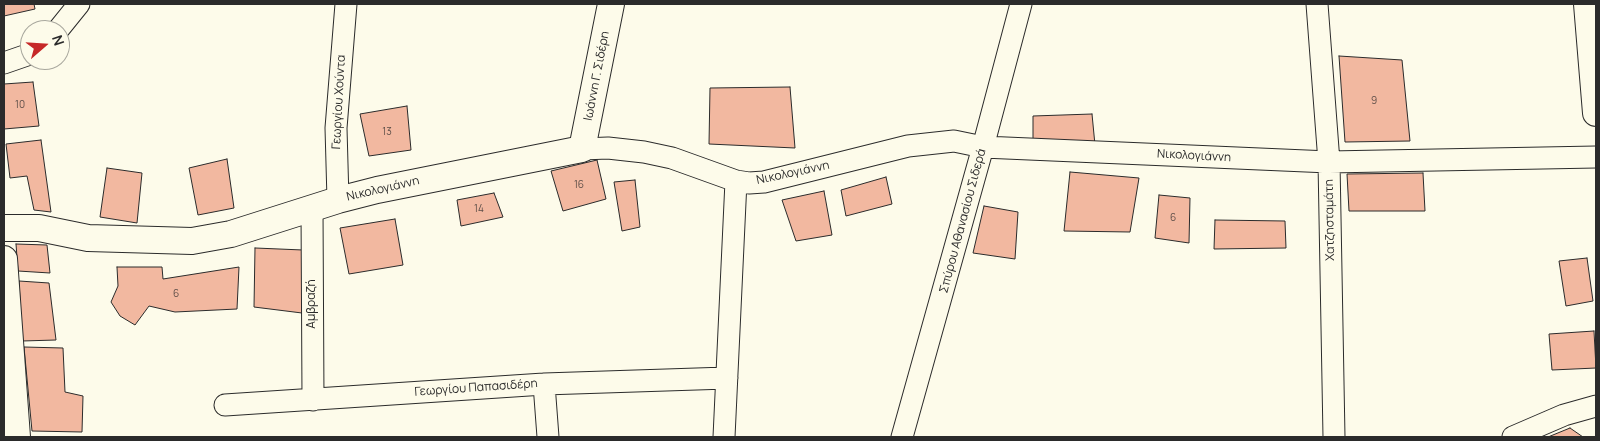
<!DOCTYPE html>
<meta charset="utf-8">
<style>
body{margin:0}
#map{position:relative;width:1600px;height:441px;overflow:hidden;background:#fdfbea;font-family:Manrope,sans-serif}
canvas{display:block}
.frame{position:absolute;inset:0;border:5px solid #2b2b2b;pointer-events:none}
.north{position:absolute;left:20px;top:20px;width:50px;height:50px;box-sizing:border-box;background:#fdfbea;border:1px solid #a9a89e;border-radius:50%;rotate:71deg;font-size:14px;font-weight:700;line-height:20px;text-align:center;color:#2b2b2b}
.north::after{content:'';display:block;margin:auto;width:18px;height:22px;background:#c62828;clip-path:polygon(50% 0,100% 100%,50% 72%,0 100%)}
</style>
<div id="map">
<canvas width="1600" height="441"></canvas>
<div class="frame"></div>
<div class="north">N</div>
</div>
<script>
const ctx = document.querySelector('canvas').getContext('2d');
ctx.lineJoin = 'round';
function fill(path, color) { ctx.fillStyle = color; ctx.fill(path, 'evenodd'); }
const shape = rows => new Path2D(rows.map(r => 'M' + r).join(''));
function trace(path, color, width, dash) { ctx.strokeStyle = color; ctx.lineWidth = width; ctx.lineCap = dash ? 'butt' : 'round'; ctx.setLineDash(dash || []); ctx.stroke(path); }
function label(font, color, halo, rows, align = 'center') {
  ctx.font = font + ' Manrope,sans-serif'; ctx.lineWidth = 4; ctx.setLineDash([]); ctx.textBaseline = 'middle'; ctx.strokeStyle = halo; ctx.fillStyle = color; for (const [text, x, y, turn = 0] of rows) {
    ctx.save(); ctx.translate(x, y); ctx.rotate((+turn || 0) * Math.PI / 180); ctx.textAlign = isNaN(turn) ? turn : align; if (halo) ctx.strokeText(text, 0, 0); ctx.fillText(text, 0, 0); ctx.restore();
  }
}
const building = shape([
 [4,4,34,4,35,9,4,16,4,4],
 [1339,56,1402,60,1410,141,1345,142,1339,56],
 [33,82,39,126,4,129,4,84,33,82],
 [790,87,795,148,709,144,710,88,790,87],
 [407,106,411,150,369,156,360,114,407,106],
 [1092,114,1095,145,1033,142,1033,116,1092,114],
 [41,140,51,212,34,210,27,176,10,178,6,144,41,140],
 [227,159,234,208,198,215,189,168,227,159],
 [597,160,606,199,563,211,551,171,597,160],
 [107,168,142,173,137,223,100,217,107,168],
 [1070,172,1139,178,1130,232,1064,231,1070,172],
 [1423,173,1425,211,1349,211,1347,174,1423,173],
 [886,177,892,204,846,216,841,190,886,177],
 [635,180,640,227,622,231,614,182,635,180],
 [824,191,832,235,796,241,782,200,824,191],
 [494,193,503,217,461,226,457,200,494,193],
 [1159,195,1190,198,1189,243,1155,238,1159,195],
 [984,206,1018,212,1015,259,973,253,984,206],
 [395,219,403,265,349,274,340,228,395,219],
 [1215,220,1285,221,1286,248,1214,249,1215,220],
 [16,244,47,245,50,273,18,271,16,244],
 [255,248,303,250,302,313,254,307,255,248],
 [1587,258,1593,301,1566,306,1559,261,1587,258],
 [117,267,162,267,163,279,239,267,237,309,175,312,149,306,135,325,120,316,111,302,118,286,117,267],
 [19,281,49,283,56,340,22,341,19,281],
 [1594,331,1596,368,1552,370,1549,334,1594,331],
 [24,347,63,348,65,392,83,396,82,432,32,431,24,347],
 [1570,428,1583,437,1548,437,1570,428]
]);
fill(building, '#f2b8a0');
trace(building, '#2b2b2b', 1);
const minor = shape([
 [1317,4,1329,162,1334,437],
 [58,30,79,4],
 [4,63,30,54],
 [582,149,608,148,644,152,672,158,736,181,749,183,764,182,908,146,954,141,983,147,1329,162,1596,157],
 [338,200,336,128,346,4],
 [312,209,313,400],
 [544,384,548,437],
 [225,405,544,384,727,378],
 [724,437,736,181],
 [902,437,983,147,1021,4],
 [1513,437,1564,415,1596,406]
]);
const tertiary = shape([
 [1587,4,1596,113],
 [4,228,39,228,88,238,192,241,231,234,338,200,377,190,582,149,611,4],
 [4,259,17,437]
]);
trace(minor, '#2b2b2b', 23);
trace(tertiary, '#2b2b2b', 28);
trace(minor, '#fdfbea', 21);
trace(tertiary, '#fdfbea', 26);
label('10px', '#5d4e48', null, [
 ["9",1374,101],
 ["10",20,105],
 ["13",387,132],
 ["16",579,185],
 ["14",479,209],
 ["6",1173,218],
 ["6",176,294]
]);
label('12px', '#2b2b2b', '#fdfbea', [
 ["Ιωάννη Γ. Σιδέρη",597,76,-79],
 ["Γεωργίου Χούντα",339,102,-87],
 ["Νικολογιάννη",1194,156,3],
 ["Νικολογιάννη",793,173,-12],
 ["Νικολογιάννη",383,189,-13],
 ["Χατζησταμάτη",1330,220,-91],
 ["Σπύρου Αθανασίου Σιδερά",963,221,-75],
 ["Αμβραζή",312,304,-90],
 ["Γεωργίου Παπασιδέρη",476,388,-4]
]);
</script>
